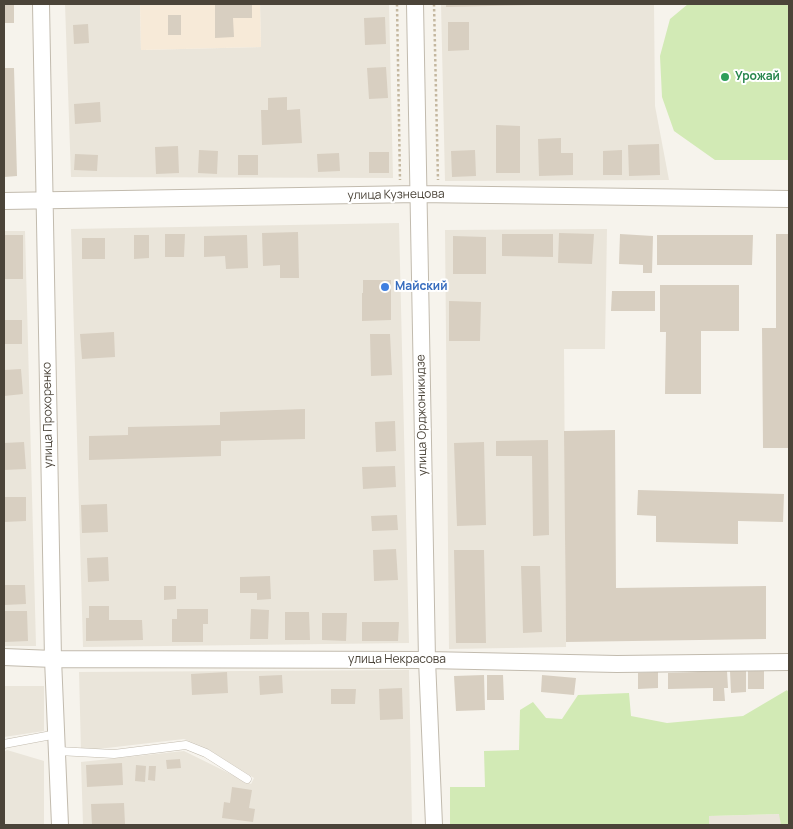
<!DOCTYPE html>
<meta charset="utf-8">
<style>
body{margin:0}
#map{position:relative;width:793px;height:829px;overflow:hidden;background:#f6f3ec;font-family:Manrope,sans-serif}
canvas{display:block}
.frame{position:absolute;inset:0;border:5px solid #4b4439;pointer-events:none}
</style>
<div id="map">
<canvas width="793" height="829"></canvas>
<div class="frame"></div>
</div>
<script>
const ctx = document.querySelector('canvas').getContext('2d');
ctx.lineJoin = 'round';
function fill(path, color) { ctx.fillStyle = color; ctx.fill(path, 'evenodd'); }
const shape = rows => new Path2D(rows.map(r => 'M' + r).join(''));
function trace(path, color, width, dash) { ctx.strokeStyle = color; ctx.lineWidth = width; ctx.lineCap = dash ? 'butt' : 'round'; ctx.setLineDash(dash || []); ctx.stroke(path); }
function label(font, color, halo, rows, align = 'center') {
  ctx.font = font + ' Manrope,sans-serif'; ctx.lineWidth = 4; ctx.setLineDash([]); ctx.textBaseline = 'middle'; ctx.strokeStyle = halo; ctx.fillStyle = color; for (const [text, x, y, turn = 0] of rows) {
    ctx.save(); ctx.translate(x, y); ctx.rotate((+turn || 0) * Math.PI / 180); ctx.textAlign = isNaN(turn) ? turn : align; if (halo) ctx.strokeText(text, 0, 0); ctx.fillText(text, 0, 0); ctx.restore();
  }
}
fill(shape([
 [65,4,140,4,141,50,261,47,260,4,389,4,393,178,71,177],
 [441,4,654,4,655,106,669,180,445,181],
 [399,223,409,643,83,647,71,229],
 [607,229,605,349,564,349,566,647,449,649,445,230],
 [4,231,25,231,36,646,4,646],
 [409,670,412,825,83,825,81,762,184,751,251,784,254,778,206,748,184,739,81,751,79,672],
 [4,686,44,686,44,731,4,737],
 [7,750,44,761,44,825,4,825,4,752],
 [780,814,781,825,709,825,709,816]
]), '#eae5da');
fill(shape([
 [140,4,260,4,261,47,141,50]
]), '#f7ead8');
fill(shape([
 [688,4,789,4,789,160,715,160,674,131,662,97,660,56,670,19],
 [787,690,789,693,789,825,781,825,779,814,709,816,709,825,450,825,450,787,485,787,484,751,519,750,520,710,533,702,546,718,562,719,578,695,629,693,631,716,667,723,743,716]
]), '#d2eab5');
fill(shape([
 [4,4,14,4,14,23,4,23],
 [215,4,252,4,252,18,233,18,234,37,215,38],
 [446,4,534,4,534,5,446,7],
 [168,15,181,15,181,35,168,35],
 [385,17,386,44,365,45,364,18],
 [448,22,469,22,469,50,448,51],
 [88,24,89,43,74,44,73,25],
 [386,67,388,98,369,99,367,68],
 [4,68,14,68,17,176,4,177],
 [287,97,287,110,300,109,302,143,262,145,261,110,268,110,268,98],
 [100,102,101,122,75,124,74,104],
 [496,125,520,126,520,173,496,173],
 [561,138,561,153,573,153,573,175,539,176,538,139],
 [659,144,660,175,629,176,628,145],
 [178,146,179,173,156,174,155,147],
 [199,150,218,151,217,174,198,173],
 [475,150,476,176,452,177,451,151],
 [622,150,622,175,603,175,603,151],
 [369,152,389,152,389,173,369,173],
 [339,153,340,171,318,172,317,154],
 [75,154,98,155,97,171,74,170],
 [238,155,258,155,258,175,238,175],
 [298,232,299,278,280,278,280,265,263,266,262,233],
 [559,233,594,234,592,264,558,263],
 [165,234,185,234,184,257,165,257],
 [502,234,553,234,553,257,502,256],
 [620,234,653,236,652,273,643,273,643,265,619,264],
 [776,234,789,234,789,448,763,448,762,328,776,328],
 [4,235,23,235,23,279,4,279],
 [134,235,149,235,149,258,134,259],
 [247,235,248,268,226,269,225,256,204,257,204,236],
 [657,235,753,235,752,265,657,265],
 [453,236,486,237,486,274,453,274],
 [82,238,105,238,105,259,82,259],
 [363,280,391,280,391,320,362,321,362,293,363,293],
 [660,285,739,285,739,331,701,331,701,394,665,394,666,332,660,332],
 [612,291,655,291,655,311,611,311],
 [449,301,481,302,480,341,449,341],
 [4,320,22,320,22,344,4,344],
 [114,332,115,357,82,359,80,334],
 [370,334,390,334,392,375,371,376],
 [21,369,23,394,4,396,4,370],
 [305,409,305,439,221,441,221,456,89,460,89,436,128,435,128,427,220,425,220,412],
 [395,421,396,451,376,452,375,422],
 [615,430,616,588,766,586,766,639,566,642,564,431],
 [548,440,549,535,533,536,532,456,496,456,496,441],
 [24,442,26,469,4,470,4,443],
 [484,442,486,525,457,526,454,443],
 [395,466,396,487,363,489,362,467],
 [638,490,784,494,783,522,738,521,738,544,656,542,656,516,637,515],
 [4,497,26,497,26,521,4,522],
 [107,504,108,532,82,533,81,505],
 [397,515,398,530,372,531,371,516],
 [396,549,398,580,374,581,373,550],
 [454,550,484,550,486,643,456,643],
 [108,557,109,581,88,582,87,558],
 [521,566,540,566,542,632,523,633],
 [270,576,271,599,257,600,257,593,240,593,240,577],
 [4,585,25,585,26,604,4,605],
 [164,586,176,586,176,599,164,600],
 [89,606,109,606,109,620,142,620,143,640,86,641,86,618,89,618],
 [177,609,208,609,208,624,203,624,203,642,172,642,172,619,177,619],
 [251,609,269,610,268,639,250,639],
 [5,611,27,611,28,641,5,642],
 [285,612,309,612,310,640,285,640],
 [322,613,347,613,346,641,322,640],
 [362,622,399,622,398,641,362,641],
 [727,671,728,688,724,688,725,701,713,701,713,688,668,689,668,673],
 [730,671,746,671,746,692,731,693],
 [748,671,764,671,764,689,748,689],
 [227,672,228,693,192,695,191,674],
 [658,672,658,688,638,689,638,673],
 [282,675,283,693,260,695,259,676],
 [484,675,485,710,456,711,454,676],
 [487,675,503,675,504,700,487,700],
 [542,675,576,678,574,695,541,692],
 [402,688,403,719,380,720,379,689],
 [331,689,356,689,355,704,331,704],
 [180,759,181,768,167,769,166,760],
 [122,763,123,785,87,787,86,765],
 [136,765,146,766,145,782,135,781],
 [149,766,156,766,155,781,148,780],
 [232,787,252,790,249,808,255,809,253,822,222,818,224,802,230,803],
 [124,803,125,824,92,825,91,804]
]), '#d8cfc1');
const service = shape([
 [4,744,57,734],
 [58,751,114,754,186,745,206,753,247,779]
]);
const minor = shape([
 [41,4,53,659,60,825],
 [415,4,427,660,434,825],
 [4,201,418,194,789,199],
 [4,657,53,659,427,660,617,664,789,662]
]);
trace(service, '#c2bbae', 9);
trace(minor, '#c2bbae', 18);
trace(shape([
 [397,4,400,180],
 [434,4,438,180]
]), '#c4b79f', 2.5, [2.5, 2.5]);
trace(service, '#fff', 8);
trace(minor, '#fff', 16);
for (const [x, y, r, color] of [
 [725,77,5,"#2e9e5b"],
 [385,287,5,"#3f7fe0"]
]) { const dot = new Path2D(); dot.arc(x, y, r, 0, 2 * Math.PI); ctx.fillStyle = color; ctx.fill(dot); trace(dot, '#fff', 2); }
label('bold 12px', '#27864d', '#fff', [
 ["Урожай",735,77]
], 'left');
label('12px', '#4b4439', '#fff', [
 ["улица Кузнецова",396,195,-1],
 ["улица Прохоренко",48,415,-91],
 ["улица Орджоникидзе",422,415,-91],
 ["улица Некрасова",397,660]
]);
label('bold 12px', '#366cbe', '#fff', [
 ["Майский",395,287]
], 'left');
</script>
